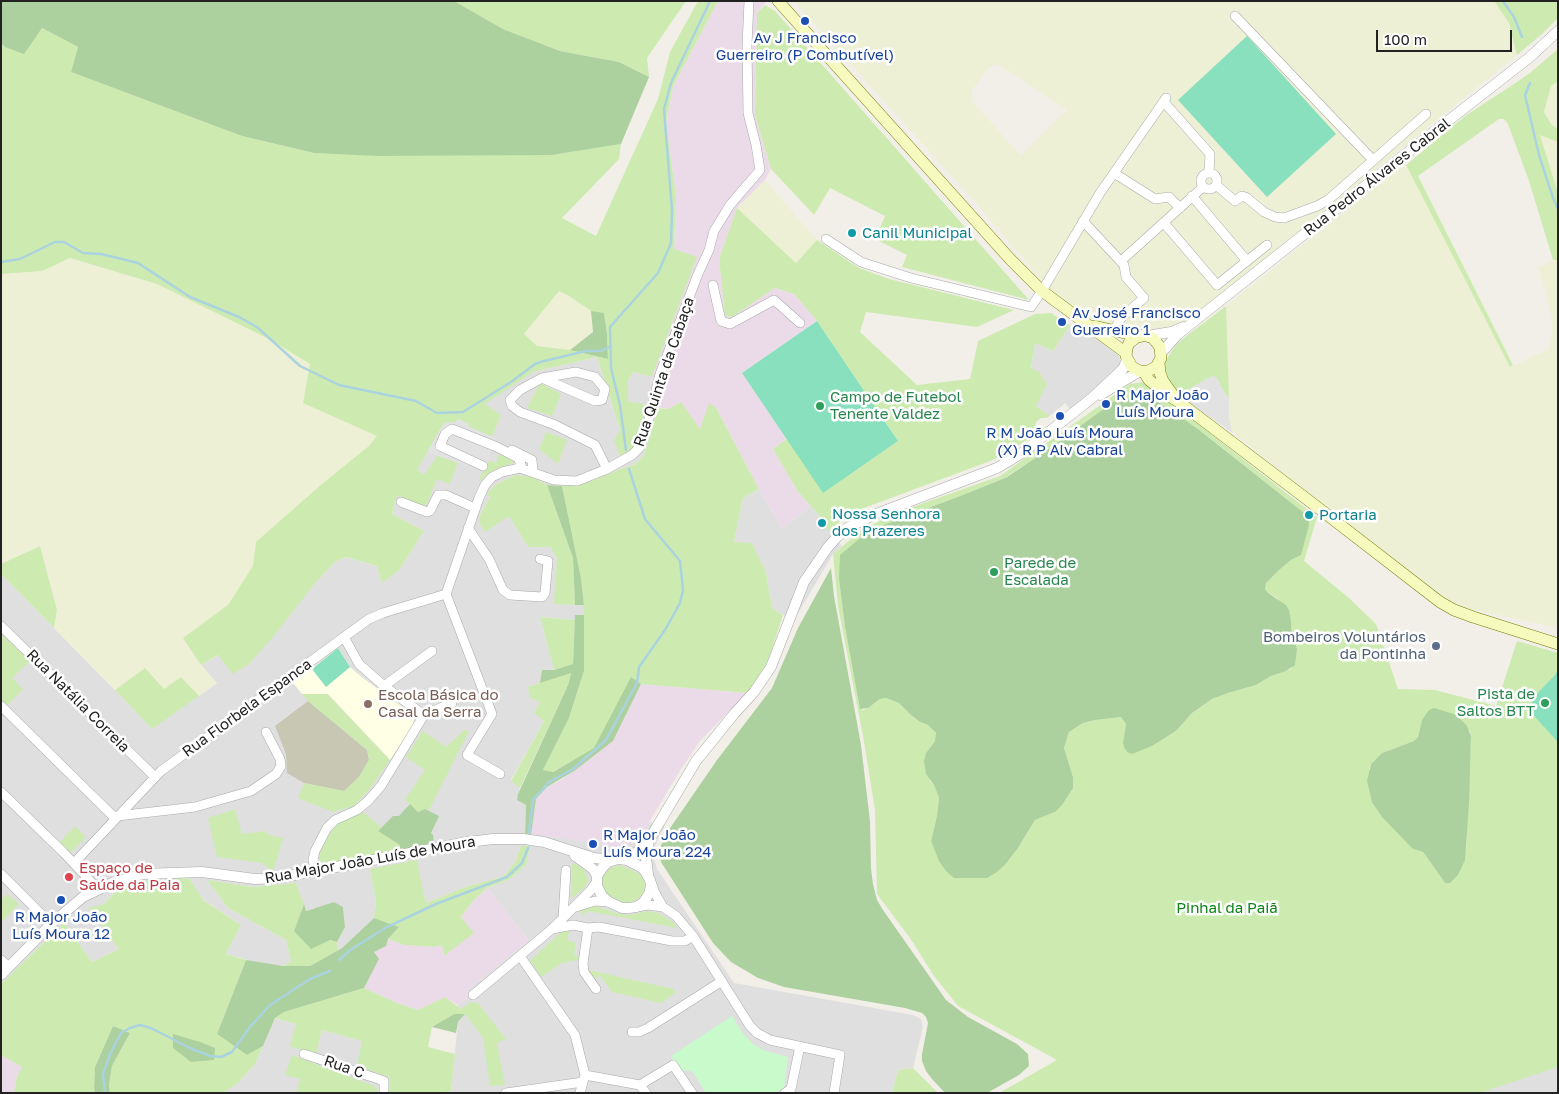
<!DOCTYPE html>
<meta charset="utf-8">
<style>
body{margin:0}
#map{position:relative;width:1559px;height:1094px;overflow:hidden;background:#f2efe9;font-family:"Golos Text",sans-serif}
canvas{display:block}
.frame{position:absolute;inset:0;border:2px solid #222;pointer-events:none}
.scale{position:absolute;left:1376px;top:30px;width:136px;height:22px;box-sizing:border-box;border:2px solid #222;border-top:0;padding-left:6px;font-size:15px;line-height:18px;white-space:nowrap;color:#222;-webkit-text-stroke:4px #fff;paint-order:stroke}
</style>
<div id="map">
<canvas width="1559" height="1094"></canvas>
<div class="frame"></div>
<div class="scale">100 m</div>
</div>
<script>
const ctx = document.querySelector('canvas').getContext('2d');
ctx.lineJoin = 'round';
function fill(path, color) { ctx.fillStyle = color; ctx.fill(path, 'evenodd'); }
const shape = rows => new Path2D(rows.map(r => 'M' + r).join(''));
function trace(path, color, width, dash) { ctx.strokeStyle = color; ctx.lineWidth = width; ctx.lineCap = dash ? 'butt' : 'round'; ctx.setLineDash(dash || []); ctx.stroke(path); }
function label(font, color, halo, rows, align = 'center') {
  ctx.font = font + ' "Golos Text",sans-serif'; ctx.lineWidth = 5; ctx.setLineDash([]); ctx.textBaseline = 'middle'; ctx.strokeStyle = halo; ctx.fillStyle = color; for (const [text, x, y, turn = 0] of rows) {
    ctx.save(); ctx.translate(x, y); ctx.rotate((+turn || 0) * Math.PI / 180); ctx.textAlign = isNaN(turn) ? turn : align; if (halo) ctx.strokeText(text, 0, 0); ctx.fillText(text, 0, 0); ctx.restore();
  }
}
fill(shape([
 [1070,325,1093,336,1119,356,1121,363,1111,375,1070,409,1065,403,1050,416,1036,406,1031,369,1035,343,1053,351],
 [597,357,620,430,647,405,628,402,628,381,633,372,652,377,647,405,658,408,644,455,636,464,623,468,586,483,562,486,547,485,533,477,515,475,497,484,479,517,509,516,528,547,550,547,557,558,555,604,584,605,584,615,575,615,575,620,540,617,554,670,542,670,540,683,528,687,540,702,544,721,511,780,520,788,518,794,526,805,525,835,541,835,562,838,631,844,638,839,649,822,665,825,652,852,657,869,734,983,913,1015,921,1019,923,1027,913,1068,898,1070,892,1093,438,1093,451,1091,458,1022,465,1014,457,1005,469,997,467,990,529,941,487,888,510,879,526,865,530,846,521,846,515,862,504,876,462,888,427,903,424,896,370,869,376,901,374,918,342,948,338,950,337,942,345,927,343,907,313,908,306,911,296,883,253,887,208,881,228,908,286,940,291,961,283,966,262,964,226,954,241,925,202,899,189,878,118,889,104,904,119,949,92,962,64,923,1,984,1,574,152,728,217,683,201,665,272,624,335,562,346,557,377,566,396,498,416,470,444,423,533,372],
 [759,489,782,529,811,506,820,516,830,533,842,546,833,554,794,620,772,609,766,573,734,542,743,498],
 [275,1018,296,1024,316,1055,322,1030,363,1041,390,1077,390,1093,223,1093,238,1083,255,1064],
 [1558,1067,1558,1093,1479,1093,1526,1076]
]), '#e0dfdf');
fill(shape([
 [718,1,767,1,757,13,755,115,771,169,765,180,737,208,719,259,725,316,732,317,775,288,794,294,817,321,742,373,787,439,773,449,798,492,811,506,782,529,759,489,716,408,700,429,668,409,647,405,652,377,662,349,674,249,676,197,666,122,673,87],
 [641,684,747,693,700,741,681,769,643,832,638,839,631,844,618,847,541,835,531,835,536,799,547,787,561,780,613,741],
 [487,888,529,941,467,990,469,997,457,1005,445,997,418,1010,397,1003,364,988,378,959,373,952,388,939,404,945,434,947,442,945,444,956,473,933,461,917,473,901],
 [1,1055,22,1067,17,1076,14,1093,1,1093]
]), '#ebdbe8');
fill(shape([
 [338,648,350,667,363,678,413,715,414,724,390,760,328,694,302,694,293,683]
]), '#ffffe5');
fill(shape([
 [308,701,367,750,369,760,359,777,344,791,304,783,287,773,286,754,275,726]
]), '#c7c7b4');
fill(shape([
 [794,1,1494,1,1509,23,1517,55,1188,322,1161,332,1128,329,1099,323,1057,297,1043,282,975,202],
 [998,64,1067,110,1021,156,972,101,972,90,988,68],
 [1558,81,1558,129,1551,124,1544,112,1551,85],
 [1540,135,1558,142,1558,193,1552,178],
 [1406,165,1510,367,1549,349,1552,331,1551,315,1547,294,1538,268,1553,260,1558,260,1558,628,1457,606,1444,600,1238,437,1231,428,1229,417,1226,306,1397,170],
 [765,180,817,240,796,263,737,208],
 [69,258,157,284,271,340,311,364,416,470,396,498,392,514,424,531,399,570,382,583,377,566,346,557,335,562,272,624,201,665,217,683,199,696,181,677,164,689,145,668,115,690,54,628,57,610,40,546,1,564,1,274,42,271],
 [559,291,569,296,591,311,593,332,570,350,537,346,524,334]
]), '#eef0d5');
fill(shape([
 [454,1,686,1,647,58,649,77,619,62,560,51,503,29],
 [698,1,718,1,673,87,666,122,676,197,674,249,697,257,652,377,633,372,628,381,628,401,647,405,637,444,630,451,620,456,614,440,620,430,597,357,533,372,485,404,501,415,492,437,468,426,458,419,456,422,444,423,417,470,424,475,438,455,458,462,450,484,437,479,427,504,424,506,398,496,396,498,392,514,424,531,399,570,382,583,377,566,346,557,335,562,315,583,273,637,249,664,233,674,218,655,201,665,183,638,228,605,253,566,256,542,322,484,369,446,377,436,303,403,310,364,271,340,157,284,70,258,42,271,1,274,1,43,5,47,42,28,78,47,71,72,242,136,314,153,552,155,621,144,619,159,562,218,596,236,658,99,670,52],
 [559,291,569,296,591,311,604,314,607,334,608,359,570,350,537,346,524,334],
 [1494,1,1558,1,1558,18,1542,34,1517,55,1509,23],
 [765,5,775,11,1029,300,902,267,907,255,875,239,885,216,830,188,814,215,771,169,755,115,757,13],
 [1558,49,1558,81,1551,86,1544,112,1551,124,1558,129,1558,142,1540,135,1558,193,1558,260,1553,260,1529,181,1508,124,1504,119,1499,119,1418,176,1513,365,1510,367,1406,165,1465,116,1514,84,1531,72],
 [737,208,796,263,817,240,859,268,889,279,1014,310,977,327,866,312,860,332,917,385,970,379,978,341,1035,314,1051,313,1070,325,1053,351,1035,343,1031,368,1039,372,1047,384,1036,406,1050,416,1046,418,1041,418,1036,422,1034,436,993,460,864,508,843,518,830,533,820,516,798,492,773,449,787,439,823,492,898,441,817,321,794,294,775,288,732,317,725,316,719,259],
 [1226,306,1229,398,1225,394,1216,377,1209,378,1202,383,1185,391,1176,391,1171,386,1165,371,1165,363,1169,355,1176,345,1185,337],
 [1144,382,1317,517,1304,561,1349,598,1376,624,1398,689,1435,690,1496,706,1517,641,1558,653,1558,1067,1479,1093,999,1093,1057,1060,958,1006,934,976,910,938,877,894,875,810,863,736,838,606,833,554,862,530,893,514,1000,476,1130,384],
 [1154,398,1198,429,1308,516,1301,555,1291,560,1278,571,1266,583,1265,589,1268,593,1277,598,1291,621,1291,627,1297,649,1291,669,1271,676,1256,685,1228,693,1212,699,1192,713,1177,730,1152,746,1123,742,1126,724,1121,717,1095,720,1083,723,1069,732,1064,748,1073,777,1055,812,1035,820,1018,848,1005,865,997,872,931,841,937,816,939,798,934,785,930,781,926,753,935,741,937,736,936,733,928,725,920,722,911,715,899,703,886,698,880,699,868,708,863,710,860,708,845,627,839,579,859,539,869,533,886,524,968,493,1006,477,1047,450,1116,400],
 [1422,720,1470,731,1471,736,1466,850,1445,883,1426,856,1423,852,1413,849,1369,769,1371,764,1382,753,1414,741,1418,737],
 [540,383,561,394,552,416,527,408],
 [681,402,700,429,709,403,716,408,759,489,743,498,734,542,752,543,766,573,772,608,783,615,770,655,762,673,747,693,641,684,631,678,595,748,552,772,543,770,569,718,584,671,584,605,581,578,562,486,586,483,623,468,636,464,644,455,658,408,668,409],
 [546,432,567,440,558,464,539,449],
 [499,454,514,461,515,462,497,469,485,476,480,481,478,481,489,461,496,463],
 [515,475,533,477,547,485,573,558,575,605,554,604,557,558,550,547,528,547,509,516,485,532,480,524,479,517,490,497,487,494,491,489,497,484],
 [40,546,57,610,54,628,1,574,1,564],
 [540,617,575,620,573,664,554,670],
 [1,634,30,661,12,678,23,689,7,706,1,701],
 [145,668,164,689,181,677,199,696,152,729,115,690],
 [571,672,568,685,520,788,511,781,544,721,534,713,540,702,530,698,528,687],
 [302,694,327,694,390,760,369,790,354,806,333,812,298,798,304,783,344,791,359,777,369,760,367,750,308,701],
 [464,730,469,731,429,810,424,809,418,812,405,800,425,770,406,757,423,731,446,747],
 [235,809,242,834,265,831,269,835,283,838,273,872,262,863,217,857,208,818],
 [362,811,381,827,378,831,400,845,400,850,326,863,320,861,318,855,333,828,337,824],
 [75,826,86,837,71,852,59,843],
 [521,846,530,846,526,865,510,879,487,888,473,901,461,917,474,933,444,956,442,945,434,947,404,945,388,939,399,927,374,918,376,901,370,869,417,860,424,896,427,903,462,888,504,876,515,862],
 [572,863,580,866,585,871,588,881,585,887,571,899],
 [620,865,636,872,641,876,644,881,645,885,643,893,639,898,632,902,624,903,609,895,605,890,602,883,602,879,606,871,613,867],
 [189,878,203,900,241,925,226,954,246,960,217,1034,247,1055,263,1046,255,1064,238,1083,223,1093,110,1093,109,1085,112,1066,130,1033,113,1026,95,1067,94,1088,95,1093,14,1093,17,1076,22,1067,1,1055,1,984,64,923,92,962,119,949,88,908,104,904,118,889,139,882],
 [207,880,253,887,296,883,304,904,294,931,337,942,338,950,310,966,283,966,291,961,286,940,228,908],
 [7,894,19,904,2,921,1,900],
 [589,906,596,906,619,914,630,915,648,911,658,913,673,922,677,928,588,911,582,916,581,914,581,910],
 [570,930,567,940,576,943,574,954,579,957,577,960,562,963,541,977,530,961,531,960,561,932],
 [588,970,674,989,675,993,661,1003,612,992,600,976,592,978],
 [364,988,397,1003,418,1010,445,997,461,1009,471,1002,478,1003,506,1039,497,1043,505,1085,490,1086,483,1038,465,1014,454,1014,432,1027,428,1047,455,1054,451,1091,438,1093,390,1093,390,1077,357,1066,362,1041,322,1030,316,1055,290,1046,296,1024,275,1018,284,1012],
 [292,1055,374,1086,378,1090,378,1093,296,1093,300,1079,285,1075],
 [913,1068,938,1093,892,1093,898,1070]
]), '#cdebb0');
fill(shape([
 [1,1,454,1,503,29,560,51,619,62,649,77,621,144,552,155,378,156,314,153,242,136,71,72,78,47,42,28,24,54,5,47,1,43],
 [591,311,604,313,607,334,608,359,570,350,593,332],
 [1153,398,1198,429,1308,516,1309,525,1301,555,1291,560,1278,571,1266,583,1265,589,1268,593,1286,605,1289,610,1291,621,1291,627,1297,649,1295,665,1286,671,1271,676,1256,685,1228,693,1212,699,1192,713,1177,730,1168,736,1152,746,1132,754,1127,752,1124,747,1123,742,1126,724,1121,717,1095,720,1083,723,1069,732,1064,748,1073,777,1073,788,1062,805,1055,812,1035,820,1018,848,1005,865,997,872,987,878,954,878,946,871,939,861,931,841,937,816,939,798,934,785,926,774,924,761,926,753,935,741,936,733,928,725,920,722,911,715,899,703,886,698,880,699,868,708,860,709,845,627,839,579,840,555,859,539,886,524,968,493,1007,477,1047,450,1116,400],
 [547,485,562,486,581,578,584,605,575,605,573,558],
 [831,568,834,596,861,745,870,821,871,869,873,884,877,900,883,910,946,1000,968,1017,1017,1044,1028,1054,1029,1066,1019,1075,987,1093,945,1093,932,1079,926,1071,922,1061,922,1054,928,1023,926,1017,922,1013,905,1008,784,987,758,978,731,962,713,943,661,862,659,850,666,834,717,760,772,688,798,628],
 [575,615,584,615,584,671,569,718,543,770,553,772,594,748,631,677,641,684,613,741,574,771,547,787,536,799,531,835,525,835,526,805,517,800,518,794,568,685,571,673,540,683,542,670,554,670,573,664],
 [1434,708,1457,715,1467,726,1471,736,1469,804,1465,860,1458,875,1450,883,1445,883,1426,856,1423,852,1413,849,1382,817,1372,802,1367,781,1371,764,1382,753,1414,741,1418,737,1422,720,1429,710],
 [410,804,418,812,425,809,439,816,431,833,433,835,434,843,400,850,400,845,378,831,393,816,399,816],
 [334,902,343,907,345,927,337,942,330,940,311,949,294,931,304,904,306,911],
 [374,918,399,927,388,939,386,946,374,952,379,959,364,988,284,1012,275,1018,263,1046,247,1055,217,1034,246,960,283,966,310,966,342,948],
 [454,1014,465,1014,458,1022,456,1033,432,1027],
 [113,1026,130,1033,112,1066,109,1085,110,1093,95,1093,94,1088,95,1067],
 [173,1034,200,1042,215,1048,214,1060,191,1062,173,1048]
]), '#add19e');
fill(shape([
 [732,1016,742,1032,752,1043,763,1050,788,1057,784,1088,776,1093,706,1093,692,1071,680,1070,671,1056]
]), '#c8facc');
fill(shape([
 [1247,36,1336,134,1267,197,1178,100],
 [817,321,898,441,823,493,742,373],
 [338,648,350,667,326,687,312,669],
 [1558,670,1558,742,1535,717,1530,707,1533,698,1555,675]
]), '#88e0be');
fill(shape([
 [1212,376,1216,377,1225,394,1229,398,1229,417,1231,428,1233,433,1182,398,1176,391,1185,391],
 [458,419,469,424,468,427,496,438,488,461,483,472,427,452,444,423,456,422]
]), '#e2e2e2');
trace(shape([
 [1503,1,1514,17,1522,37],
 [1530,83,1525,95,1539,155,1553,198,1558,209],
 [1,262,20,259,55,242,64,242,83,253,101,254,138,263,190,297,239,317,257,327,300,366,339,385,416,401,437,413,463,412,511,382,535,364,544,361,586,351,601,351,611,346],
 [626,450,620,405,611,368,610,327,658,273,671,243,672,210,664,109,671,83,710,1],
 [529,833,533,800,549,782,573,769,606,740,637,683,639,667,665,630,680,603,683,590,680,561,645,519,629,469],
 [339,960,350,950,387,927,436,904,507,877,522,863,528,848],
 [105,1093,103,1074,110,1054,121,1033,130,1028,140,1025,151,1028,190,1048,210,1056,221,1057,232,1052,250,1027,270,1005,310,979,330,971]
]), '#aad3df', 2.5);
const minor = shape([
 [1235,16,1373,160],
 [1164,102,1210,154,1209,173],
 '1201 181a8 8 0 1 1 16 0a8 8 0 1 1-16 0Z',
 [1114,173,1155,199,1169,197,1180,208],
 [1216,185,1235,201,1242,196,1247,198,1264,212,1275,217,1284,218,1317,206,1328,200,1426,114],
 [1083,221,1124,265,1126,277,1144,298,1121,318,1114,330],
 [1164,223,1217,285,1247,261,1192,196],
 [826,239,861,262,911,278,1031,307,1042,291,1100,193,1166,98],
 [1121,261,1203,187],
 [1247,261,1267,245],
 [713,285,721,321,730,324,774,300,800,323],
 [542,378,576,372,595,377,605,389,602,400,595,401,542,378,520,390,510,400,512,406,520,412,555,425,595,445,607,469],
 [512,450,532,460,533,472],
 [483,466,440,446,445,434,452,429,497,447,518,458,521,464,520,468],
 [401,502,427,512,430,511,438,495,446,495,475,508],
 [468,528,489,559,503,590,510,595,542,597,545,593,548,561,540,559],
 [446,594,479,498,485,485,492,477,502,472,520,468,554,480,577,481,607,469,632,455,640,447,647,427,660,374,698,274,709,250,714,231,730,205,760,170,756,145,748,113,747,46,749,1],
 [446,594,492,714,467,755,500,774],
 [1,626,155,777],
 [344,637,359,664,384,686,424,715],
 [384,686,432,651],
 [1,706,115,818],
 [1,792,63,852,98,889],
 [117,816,195,807,251,791,276,774,281,766,280,759,266,732],
 [74,863,161,771,344,637,369,619,383,613,446,594],
 [316,871,313,860,315,851,327,828,335,820,357,810,368,801,381,786,424,715,452,703],
 [1,874,51,924],
 [651,882,655,893,663,907],
 [576,907,595,901,609,902],
 [637,907,648,905,663,907,676,916,693,936,750,1026,757,1033,770,1040,840,1055,834,1093],
 [563,918,566,870],
 [588,928,583,963,584,972,596,989],
 [552,929,573,925,588,928,599,927,672,941,685,941,693,936],
 [520,956,575,1035,585,1075,640,1085,646,1093],
 [1,960,9,967],
 [473,995,552,929,591,890,597,881],
 [632,1032,639,1032,648,1028,722,981],
 [304,1054,384,1081,384,1093],
 [640,1085,673,1065,692,1093],
 [506,1093,583,1082],
 [580,1093,584,1078],
 [785,1093,791,1089,800,1046]
]);
const tertiary = shape([
 [1147,336,1171,332,1183,327],
 [1162,352,1178,334,1403,156,1530,57,1558,31],
 [1100,395,1140,371],
 [575,856,588,865,594,870,597,876],
 [618,859,627,860,641,867,645,871,650,880,651,886,649,894,643,903,636,907,629,908,622,908,609,902,602,896,597,886,597,876,602,868,608,862,618,859],
 [622,859,635,854,649,840,696,761,734,714,754,692,771,667,804,582,828,547,837,537,847,528,871,516,997,468,1022,453,1092,398,1123,369,1127,360],
 [648,874,646,858,649,840],
 [1,975,51,924,83,897,112,883,142,874,202,872,255,879,278,878,468,842,493,839,524,839,544,842,594,858,613,860]
]);
const secondary = shape([
 [778,1,1010,259,1042,291,1126,353],
 [1094,326,1129,334,1147,336,1153,338,1160,347,1161,358,1156,367,1148,371,1140,371,1132,367,1126,356,1127,348,1129,343,1137,337,1142,336],
 [1159,363,1160,373,1163,381,1173,395],
 [1143,371,1149,380,1165,393,1179,402,1308,500,1440,602,1454,610,1473,617,1558,644]
]);
trace(minor, '#a9a9a9', 10);
trace(tertiary, '#a9a9a9', 11);
trace(secondary, '#707d05', 12);
trace(minor, '#fff', 9);
trace(tertiary, '#fff', 10);
trace(secondary, '#f7fabf', 11);
for (const [x, y, r, color] of [
 [805,21,5,"#1a4fb4"],
 [852,233,5,"#0f9aa8"],
 [1062,322,5,"#1a4fb4"],
 [1106,404,5,"#1a4fb4"],
 [820,406,5,"#2e9e5b"],
 [1060,416,5,"#1a4fb4"],
 [1309,515,5,"#0f9aa8"],
 [822,523,5,"#0f9aa8"],
 [994,572,5,"#2e9e5b"],
 [1436,646,5,"#5c6f8a"],
 [1545,703,5,"#2e9e5b"],
 [368,704,5,"#8d6e63"],
 [593,844,5,"#1a4fb4"],
 [69,877,5,"#e0444e"],
 [61,900,5,"#1a4fb4"]
]) { const dot = new Path2D(); dot.arc(x, y, r, 0, 2 * Math.PI); ctx.fillStyle = color; ctx.fill(dot); trace(dot, '#fff', 2); }
label('15px', '#164399', '#fff', [
 ["Av J Francisco",805,38],
 ["Guerreiro (P Combutível)",805,55],
 ["Av José Francisco",1072,313,"left"],
 ["Guerreiro 1",1072,330,"left"],
 ["R Major João",1116,395,"left"],
 ["Luís Moura",1116,412,"left"],
 ["R M João Luís Moura",1060,433],
 ["(X) R P Alv Cabral",1060,450],
 ["R Major João",603,835,"left"],
 ["Luís Moura 224",603,852,"left"],
 ["R Major João",61,917],
 ["Luís Moura 12",61,934]
]);
label('15px', '#222', '#fff', [
 ["Rua Pedro Álvares Cabral",1377,177,-38],
 ["Rua Quinta da Cabaça",664,372,-71],
 ["Rua Natália Correia",78,701,45],
 ["Rua Florbela Espanca",247,708,-36],
 ["Rua Major João Luís de Moura",370,860,-10],
 ["Rua C",344,1067,19]
]);
label('15px', '#0d838f', '#fff', [
 ["Canil Municipal",862,233],
 ["Nossa Senhora",832,514],
 ["dos Prazeres",832,531],
 ["Portaria",1319,515]
], 'left');
label('15px', '#27864d', '#fff', [
 ["Campo de Futebol",830,397],
 ["Tenente Valdez",830,414],
 ["Parede de",1004,563],
 ["Escalada",1004,580],
 ["Pista de",1535,694,"right"],
 ["Saltos BTT",1535,711,"right"]
], 'left');
label('15px', '#4e5e75', '#fff', [
 ["Bombeiros Voluntários",1426,637],
 ["da Pontinha",1426,654]
], 'right');
label('15px', '#785e54', '#fff', [
 ["Escola Básica do",378,695],
 ["Casal da Serra",378,712]
], 'left');
label('15px', '#be3a42', '#fff', [
 ["Espaço de",79,868],
 ["Saúde da Paia",79,885]
], 'left');
label('15px', '#0c8416', '#fff', [
 ["Pinhal da Paiã",1227,908]
]);
</script>
